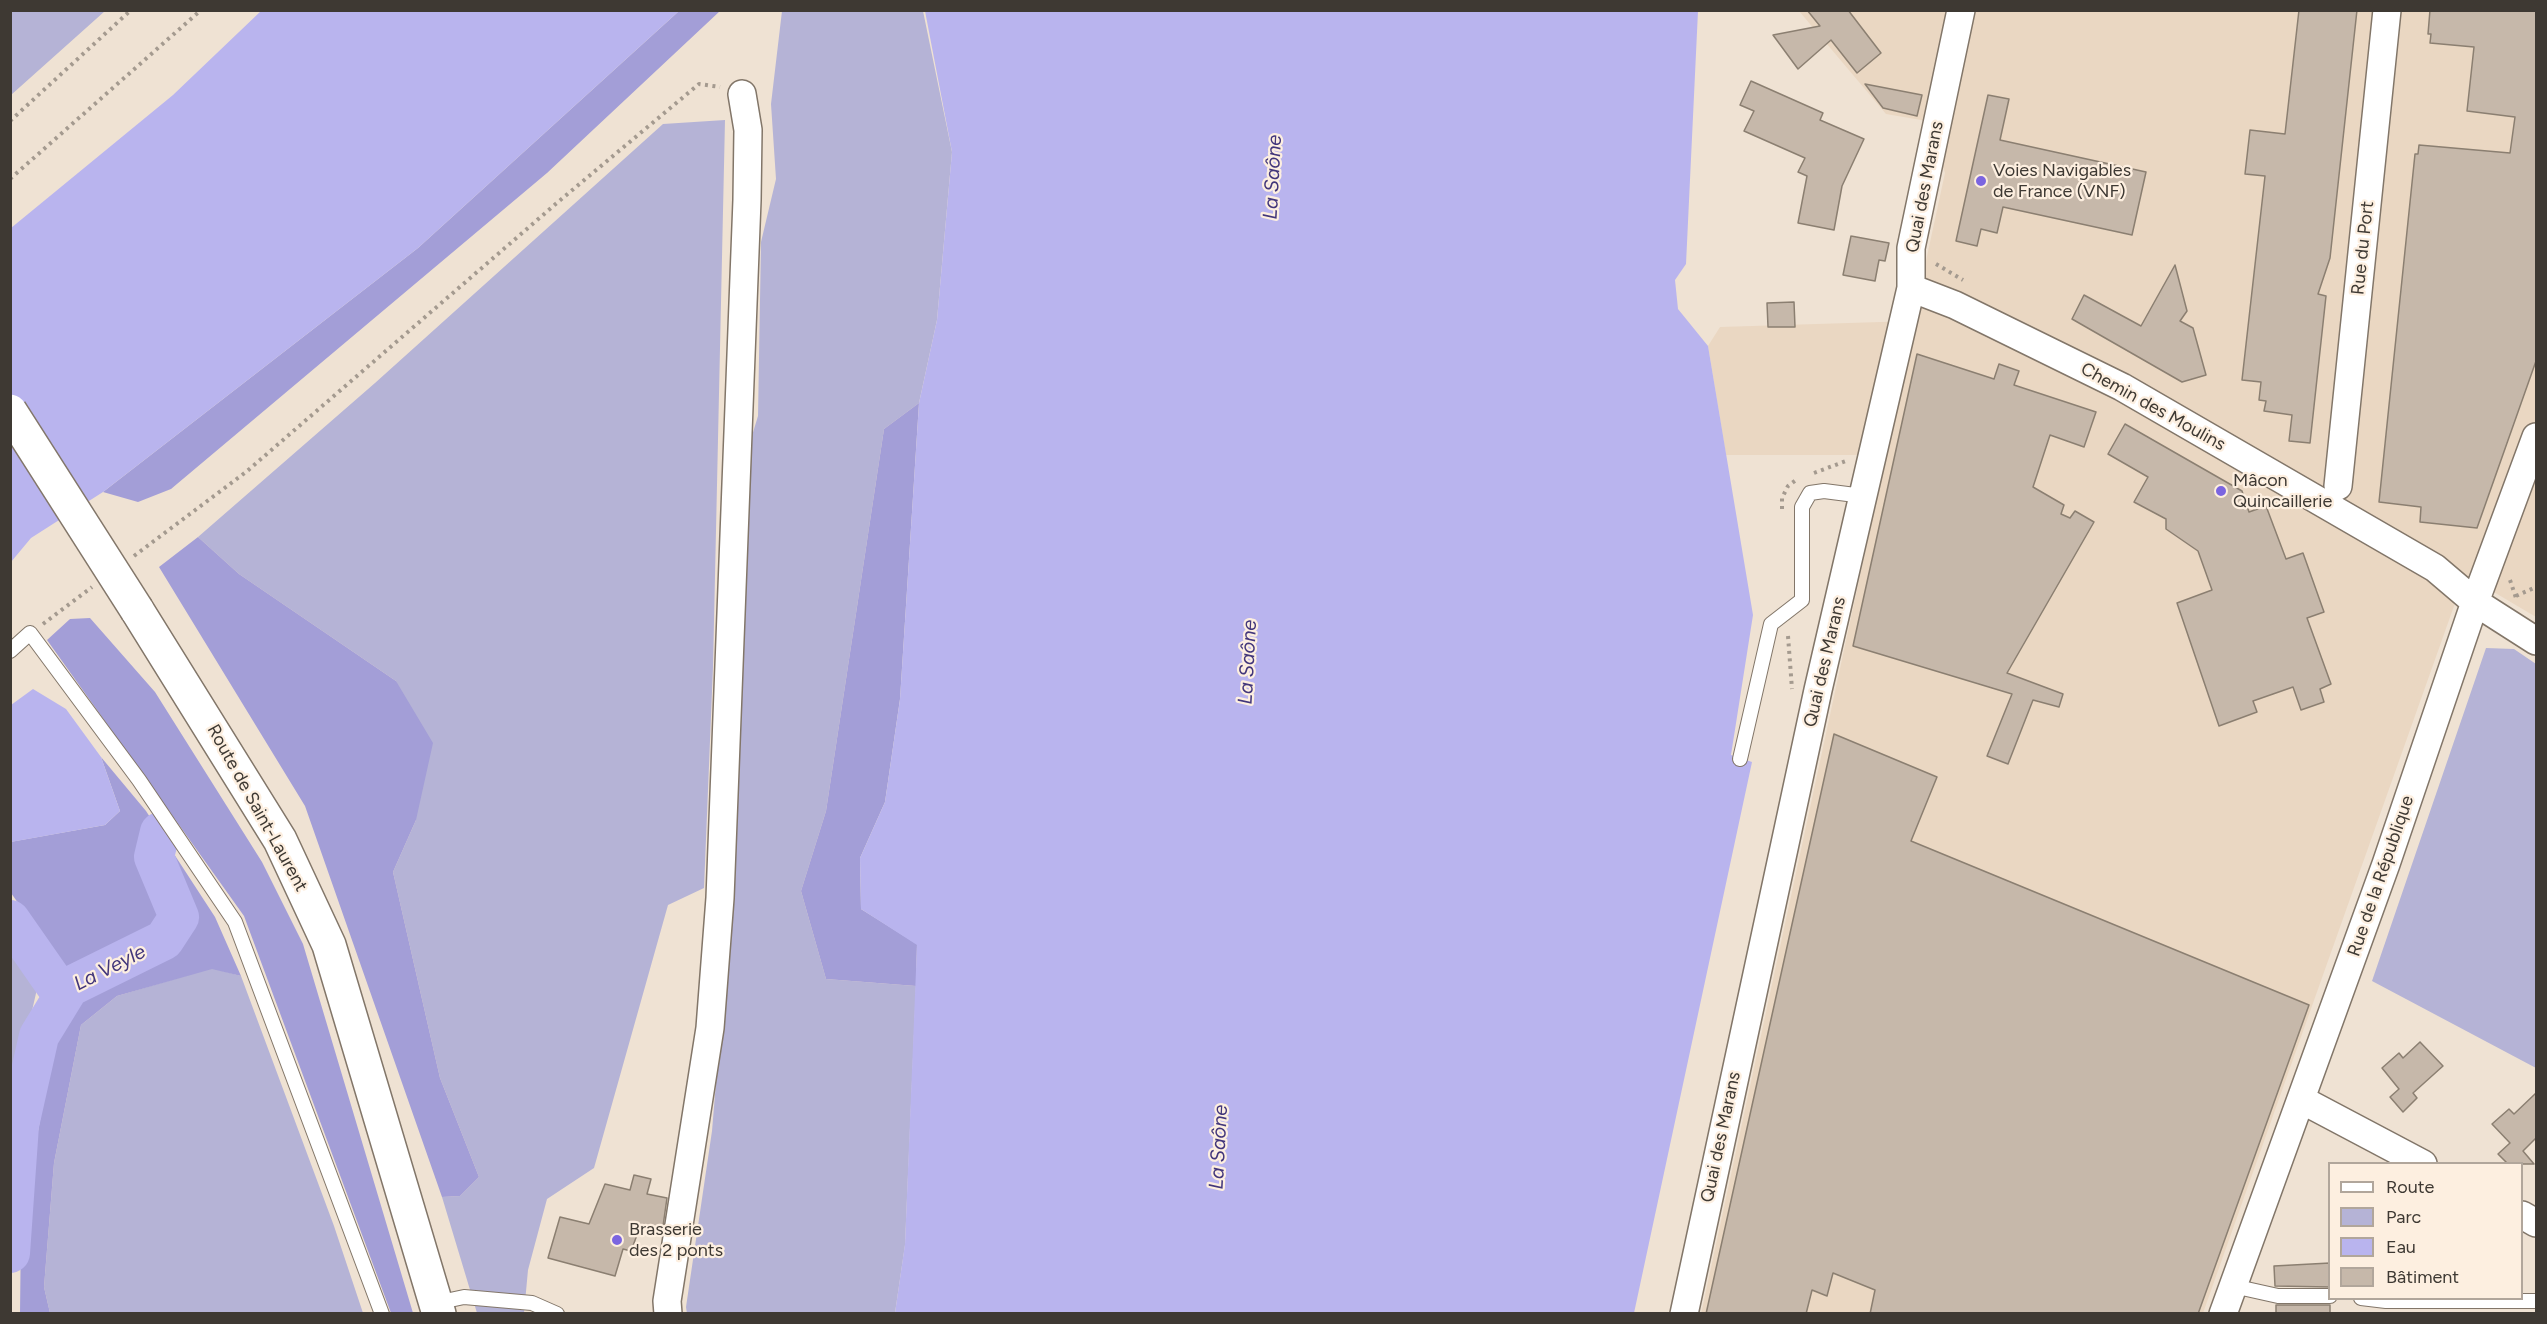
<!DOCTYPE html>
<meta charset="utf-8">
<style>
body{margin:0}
#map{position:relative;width:2547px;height:1324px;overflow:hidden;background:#efe2d3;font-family:Figtree,sans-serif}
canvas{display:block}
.frame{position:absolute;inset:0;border:12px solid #3e3933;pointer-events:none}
.legend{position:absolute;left:2328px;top:1162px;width:195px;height:138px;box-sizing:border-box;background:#fdefe0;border:2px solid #b1a69b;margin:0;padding:8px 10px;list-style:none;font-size:18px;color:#3e3933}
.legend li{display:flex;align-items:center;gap:12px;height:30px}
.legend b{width:30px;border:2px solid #b1a69b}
</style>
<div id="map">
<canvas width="2547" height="1324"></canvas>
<div class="frame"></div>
<ul class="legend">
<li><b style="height:8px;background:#fff"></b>Route</li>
<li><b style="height:16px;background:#b5b3d6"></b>Parc</li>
<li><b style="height:16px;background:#b9b4ee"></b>Eau</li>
<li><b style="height:16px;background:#c6b8aa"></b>Bâtiment</li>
</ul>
</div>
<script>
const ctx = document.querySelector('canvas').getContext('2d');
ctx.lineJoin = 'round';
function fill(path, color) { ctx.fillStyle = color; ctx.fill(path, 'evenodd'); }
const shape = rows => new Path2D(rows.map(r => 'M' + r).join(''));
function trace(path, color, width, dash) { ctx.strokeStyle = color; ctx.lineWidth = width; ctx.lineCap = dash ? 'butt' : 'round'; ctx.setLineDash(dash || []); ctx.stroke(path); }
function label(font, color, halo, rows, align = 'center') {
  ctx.font = font + ' Figtree,sans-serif'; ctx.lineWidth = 4.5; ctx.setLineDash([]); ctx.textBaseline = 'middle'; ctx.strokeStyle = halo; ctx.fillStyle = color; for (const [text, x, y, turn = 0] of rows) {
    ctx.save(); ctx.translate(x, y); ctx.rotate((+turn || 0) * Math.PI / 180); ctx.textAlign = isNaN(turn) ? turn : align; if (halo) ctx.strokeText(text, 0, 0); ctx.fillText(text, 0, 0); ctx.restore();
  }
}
fill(shape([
 [1799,11,2536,11,2536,617,2465,575,2203,1313,1701,1314,1886,455,1726,455,1708,346,1720,327,1913,321,1945,173,1927,121,1886,114]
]), '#ead7c2');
fill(shape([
 [11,10,105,10,105,11,11,95],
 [782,11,923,11,952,152,937,320,919,403,884,429,826,811,801,891,826,979,916,986,905,1245,895,1313,687,1314,686,1307,712,1131,734,865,744,462,758,416,761,242,776,179,771,104],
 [725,120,713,667,704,888,668,905,594,1168,547,1199,528,1270,524,1313,477,1313,442,1197,460,1196,479,1177,440,1078,393,872,416,820,396,681,239,574,198,537,375,383,663,124],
 [2486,648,2514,649,2536,664,2536,1068,2372,981],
 [11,948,37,989,11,1102],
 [212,968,241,976,334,1226,363,1313,50,1313,44,1287,54,1163,81,1025,117,996]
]), '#b5b3d6');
fill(shape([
 [679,11,720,11,547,173,171,489,138,502,103,492,418,248],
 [919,403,900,699,885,802,860,858,861,909,917,944,916,986,826,979,801,891,826,811,884,429],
 [198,537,239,574,396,681,433,743,416,820,393,872,440,1078,479,1177,460,1196,442,1197,305,806,159,567],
 [90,618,155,692,262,862,303,944,413,1313,391,1313,244,916,47,640,70,619],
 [101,757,146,811,215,917,241,976,212,969,117,996,81,1025,54,1163,44,1287,50,1313,20,1313,21,1225,54,1043,80,1001,65,969,11,893,10,842,105,825,120,811]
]), '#a39ed7');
fill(shape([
 [261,11,679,11,418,248,103,492,31,538,11,562,11,228,173,95],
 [925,11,1698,11,1686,264,1675,280,1678,309,1708,346,1753,615,1731,755,1752,762,1634,1313,895,1313,905,1244,917,945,861,909,860,858,885,802,900,699,919,403,937,320,952,152],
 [33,689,66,709,101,757,120,811,105,825,11,842,11,705]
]), '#b9b4ee');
trace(shape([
 [10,920,63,996],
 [10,1253,19,1125,39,1036,69,987,164,940,179,917,154,857,160,832]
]), '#b9b4ee', 40);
const building = shape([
 [1807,10,1848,10,1881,53,1857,73,1831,40,1798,69,1773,35,1820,26,1807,10],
 [2299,10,2357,10,2330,258,2318,294,2326,296,2310,443,2289,441,2292,415,2264,411,2266,401,2259,400,2261,382,2242,380,2265,176,2245,174,2250,130,2285,134,2299,10],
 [2430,10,2536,10,2536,361,2477,528,2420,522,2421,507,2379,502,2415,154,2418,154,2419,145,2510,153,2515,117,2467,111,2474,47,2430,43,2431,34,2428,34,2430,10],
 [1751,81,1823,113,1820,120,1864,139,1842,186,1834,230,1798,223,1807,176,1798,172,1805,158,1744,131,1754,111,1740,105,1751,81],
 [1865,84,1922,95,1917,116,1883,108,1865,84],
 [1988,95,2009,99,2000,140,2146,172,2132,235,2003,207,1997,233,1981,229,1977,246,1956,241,1988,95],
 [1851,236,1889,243,1885,261,1879,260,1875,281,1843,275,1851,236],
 [2175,265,2187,311,2180,321,2193,328,2206,375,2182,382,2072,319,2084,295,2141,326,2175,265],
 [1794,302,1795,327,1768,327,1767,303,1794,302],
 [1917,354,1994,379,1999,364,2019,371,2014,385,2096,412,2084,447,2050,435,2033,487,2064,505,2061,514,2070,518,2075,511,2094,522,2007,673,2063,694,2059,707,2033,700,2008,764,1987,756,2012,694,1853,646,1917,354],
 [2125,424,2242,491,2249,512,2266,506,2286,559,2303,553,2324,612,2307,618,2331,684,2320,689,2324,702,2301,710,2293,687,2253,701,2257,712,2219,726,2177,603,2212,590,2198,551,2166,529,2166,519,2134,502,2148,477,2108,454,2125,424],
 [1834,734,1937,777,1911,841,2309,1005,2198,1314,1870,1314,1875,1290,1833,1273,1827,1296,1812,1290,1806,1314,1706,1314,1834,734],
 [2420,1042,2443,1066,2413,1093,2417,1098,2403,1112,2390,1097,2399,1089,2382,1068,2399,1053,2403,1058,2420,1042],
 [2536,1093,2536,1138,2523,1151,2534,1164,2508,1164,2498,1154,2510,1143,2492,1124,2509,1109,2514,1114,2536,1093],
 [634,1175,651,1179,647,1194,667,1198,662,1233,640,1227,631,1251,623,1249,615,1276,548,1258,560,1217,589,1224,605,1184,630,1190,634,1175],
 [2330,1263,2330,1287,2275,1286,2274,1266,2330,1263],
 [2276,1305,2330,1305,2330,1314,2276,1314,2276,1305]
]);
fill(building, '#c6b8aa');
trace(building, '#8b7f71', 1.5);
const service = shape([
 [10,651,30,633,139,780,235,922,382,1314],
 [1740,759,1771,624,1802,600,1802,507,1810,493,1824,491,1863,496],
 [2233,1286,2278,1296,2330,1296],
 [2361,1298,2386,1301,2536,1301],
 [436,1303,464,1297,532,1303,557,1314]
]);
const minor = shape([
 [1911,288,1955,305,2122,387,2435,568,2475,602,2536,641],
 [2338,486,2387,10],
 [2302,1100,2423,1164],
 [2522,1215,2536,1223],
 [668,1314,667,1301,710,1028,720,898,747,200,748,130,742,94],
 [1684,1314,1818,690,1911,288,1911,248,1961,10],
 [2223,1314,2386,864,2475,602,2536,437]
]);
const secondary = shape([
 [137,610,280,840,329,945,439,1314]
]);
trace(service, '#827669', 16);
trace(minor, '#827669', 30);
trace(secondary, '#827669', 36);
trace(shape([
 [10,121,131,10],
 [10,179,201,10],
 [1936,264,1963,280],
 [1814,473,1846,461],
 [1782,509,1782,498,1788,486,1796,480],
 [134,556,246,472,558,202,699,84,720,87],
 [2510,580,2516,598],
 [2516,596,2536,587],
 [43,624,92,587],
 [1788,636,1792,689]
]), '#a49a8f', 4, [3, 4.5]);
trace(service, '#fff', 14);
trace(minor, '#fff', 27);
trace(secondary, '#fff', 33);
const secondaryBridge = shape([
 [10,411,137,610]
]);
trace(secondaryBridge, '#827669', 36, []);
trace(secondaryBridge, '#fff', 33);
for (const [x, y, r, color] of [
 [1981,181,6,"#7b65e0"],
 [2221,491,6,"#7b65e0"],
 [617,1240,6,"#7b65e0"]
]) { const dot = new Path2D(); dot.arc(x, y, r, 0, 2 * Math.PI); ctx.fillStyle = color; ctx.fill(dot); trace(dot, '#fdefe0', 2); }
label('18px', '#3e3933', '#fdefe0', [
 ["Voies Navigables",1993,171],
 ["de France (VNF)",1993,192],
 ["Mâcon",2233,481],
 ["Quincaillerie",2233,502],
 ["Brasserie",629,1230],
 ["des 2 ponts",629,1251]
], 'left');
label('18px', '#3e3933', '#fdefe0', [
 ["Quai des Marans",1925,187,-79],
 ["Rue du Port",2363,248,-84],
 ["Chemin des Moulins",2153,407,29],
 ["Quai des Marans",1825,662,-77],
 ["Route de Saint-Laurent",257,808,61],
 ["Rue de la République",2381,876,-71],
 ["Quai des Marans",1721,1137,-78]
]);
label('italic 20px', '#42367b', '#fdefe0', [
 ["La Saône",1273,177,-87],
 ["La Saône",1248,662,-87],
 ["La Veyle",110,968,-27],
 ["La Saône",1219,1147,-87]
]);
</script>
